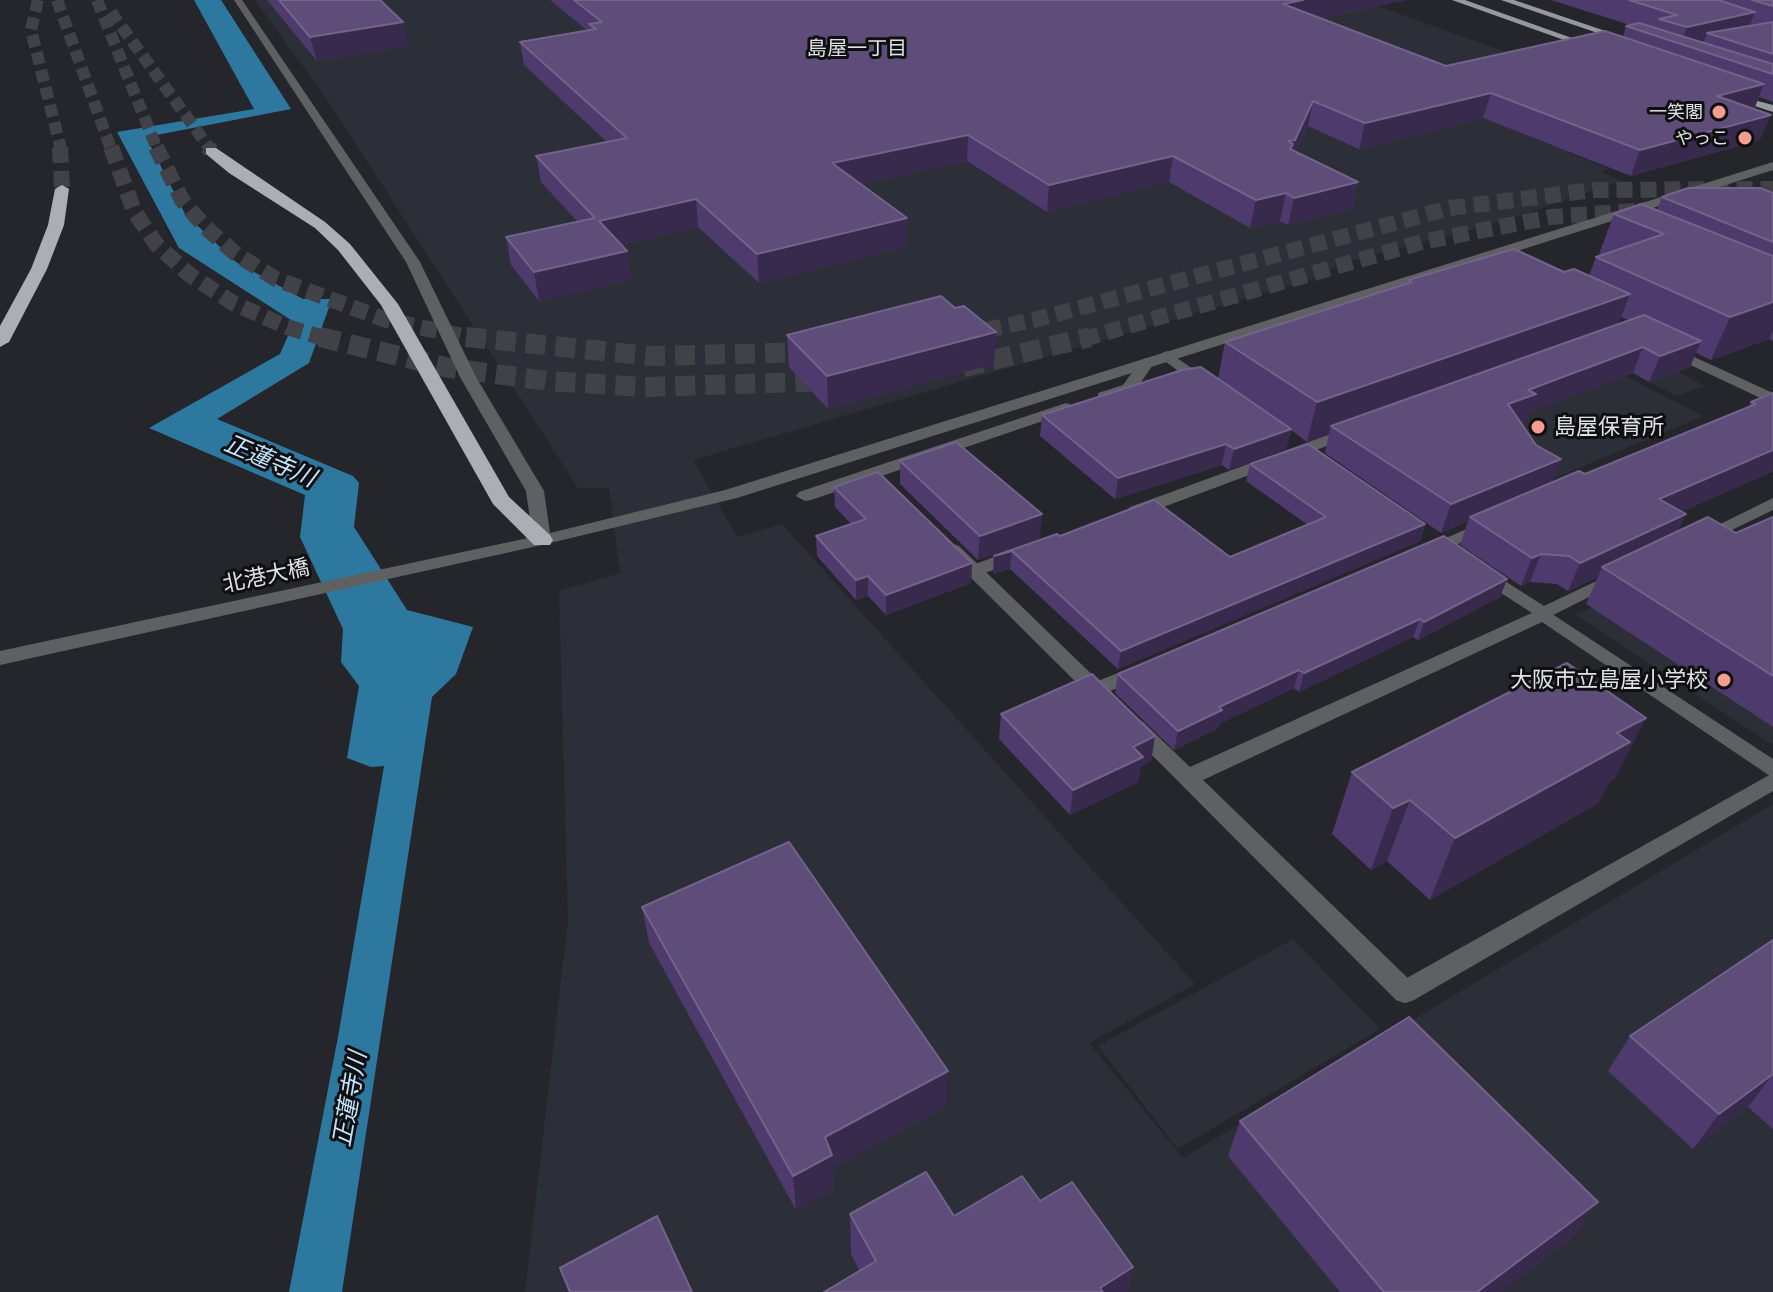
<!DOCTYPE html>
<meta charset="utf-8">
<style>
body{margin:0}
canvas{display:block;background:#25262b}
</style>
<canvas width="1773" height="1292"></canvas>
<script>
const ctx = document.querySelector('canvas').getContext('2d');
ctx.lineJoin = 'round';
function fill(path, color) { ctx.fillStyle = color; ctx.fill(path, 'evenodd'); }
const shape = rows => new Path2D(rows.map(r => 'M' + r).join(''));
function trace(path, color, width, dash) { ctx.strokeStyle = color; ctx.lineWidth = width; ctx.lineCap = dash ? 'butt' : 'round'; ctx.setLineDash(dash || []); ctx.stroke(path); }
function label(font, color, halo, rows, align = 'center') {
  ctx.font = font + ' Lato,"Noto Sans JP",sans-serif'; ctx.lineWidth = 6; ctx.setLineDash([]); ctx.textBaseline = 'middle'; ctx.strokeStyle = halo; ctx.fillStyle = color; for (const [text, x, y, turn = 0] of rows) {
    ctx.save(); ctx.translate(x, y); ctx.rotate((+turn || 0) * Math.PI / 180); ctx.textAlign = isNaN(turn) ? turn : align; if (halo) ctx.strokeText(text, 0, 0); ctx.fillText(text, 0, 0); ctx.restore();
  }
}
fill(shape([
 [255,0,1361,0,1662,108,1671,121,1567,152,1609,169,1601,172,1622,181,1504,221,1346,262,1315,278,693,460,737,537,782,524,1195,984,1089,1043,1183,1158,1773,804,1773,1292,525,1292,568,920,559,591,620,573,609,488,578,488,328,101],
 [1586,356,1703,416,1481,509,1369,438],
 [1662,363,1705,386,1676,396,1633,373],
 [1773,521,1773,745,1576,615],
 [1293,939,1380,1029,1178,1149,1098,1046]
]), '#2c2e38');
fill(shape([
 [194,0,221,0,291,109,146,137,185,214,236,262,303,299,332,299,309,363,217,419,353,476,359,483,354,527,407,610,473,627,456,674,432,697,342,1292,289,1292,338,1037,384,766,371,767,347,758,359,686,341,662,343,629,300,537,305,495,149,428,280,354,294,322,179,248,117,132,254,109]
]), '#2d789e');
trace(shape([
 [38,0,31,30,61,149],
 [57,0,111,149],
 [97,0,157,149],
 [111,12,210,149]
]), '#414247', 12, [12, 6]);
trace(shape([
 [60,147,62,189],
 [111,147,134,211,156,244,190,275,233,303,287,327,327,339],
 [156,147,182,200,205,227,236,254,276,279,386,320,477,339],
 [208,147,211,151],
 [962,335,1034,320,1450,208,1593,190,1773,189],
 [1083,339,1422,242,1551,217,1647,210]
]), '#414247', 16, [16, 8]);
trace(shape([
 [320,337,449,368,549,381,645,387,835,381],
 [466,337,651,356,818,352],
 [963,367,1090,337]
]), '#414247', 20, [20, 10]);
fill(shape([
 [234,0,242,0,420,262,476,377,544,491,551,540,548,544,542,545,533,540,526,491,460,377,406,262,234,0],
 [1167,351,1210,381,1210,387,1200,387,1162,359,1162,353,1167,351],
 [1146,358,1154,363,1135,391,1104,401,1098,399,1098,393,1123,385,1141,360,1146,358],
 [1066,403,1072,405,1072,411,811,500,805,501,796,496,799,492,1066,403],
 [1353,426,1361,431,1359,434,1142,515,1136,516,1127,511,1130,507,1353,426],
 [1773,498,1773,510,1707,542,1701,543,1692,538,1773,498],
 [1487,520,1496,525,1493,529,1434,554,1422,554,1419,550,1487,520],
 [1019,548,1028,554,1026,558,974,577,965,571,967,567,1019,548],
 [1483,567,1544,606,1607,576,1621,576,1623,580,1543,620,1476,577,1474,573,1483,567],
 [1140,664,1150,671,1147,676,1095,697,1085,690,1088,685,1140,664],
 [1773,773,1773,791,1414,1000,1405,1003,1396,1000,1392,992,1396,984,1773,773]
]), '#5e6062');
fill(shape([
 [1773,162,1773,170,737,498,542,545,0,665,0,651,542,535,725,490,1773,162],
 [1668,345,1773,393,1773,404,1663,352,1661,349,1668,345],
 [953,544,959,546,1109,691,1112,696,1109,701,1095,701,947,554,944,550,947,546,953,544],
 [1543,608,1773,759,1773,778,1542,622,1203,780,1414,984,1418,992,1414,1000,1405,1003,1396,1000,1123,726,1126,721,1134,719,1142,721,1190,767,1543,608]
]), '#5e6062');
fill(shape([
 [1452,0,1465,0,1600,48,1592,50,1452,0],
 [1501,0,1514,0,1632,40,1624,42,1501,0],
 [1727,93,1773,105,1773,112,1727,97,1727,93]
]), '#95989d');
fill(shape([
 [206,148,216,148,325,222,350,244,398,304,509,497,550,535,553,540,550,545,534,545,493,504,381,305,338,250,315,228,229,173,206,154,206,148],
 [62,185,69,189,64,225,47,269,9,342,0,347,0,326,31,269,48,225,55,189,62,185]
]), '#abafb4');
fill(shape([
 [267,0,380,0,408,46,317,61],
 [550,0,1407,0,1320,18,1446,66,1623,37,1626,26,1630,25,1551,0,1751,0,1773,6,1773,102,1759,97,1754,109,1760,140,1631,176,1483,118,1359,149,1308,126,1296,152,1358,182,1352,209,1288,225,1280,221,1250,228,1169,182,1047,212,967,161,861,184,907,218,907,247,759,283,698,227,621,245,627,251,631,280,539,301,511,265,506,237,577,221,541,182,536,156,607,142,524,65,520,42,588,31],
 [1773,193,1773,341,1769,339,1711,360,1696,353,1690,367,1649,382,1633,373,1529,412,1526,421,1521,423,1552,483,1585,474,1749,407,1751,402,1773,393,1773,471,1681,512,1686,514,1677,532,1736,533,1773,517,1773,727,1586,604,1598,577,1568,591,1557,584,1530,582,1521,586,1460,545,1468,521,1441,533,1325,453,1329,434,1307,442,1291,430,1286,449,1229,470,1222,465,1115,499,1040,436,1042,415,1218,379,1225,342,1407,284,1408,280,1564,272,1589,276,1596,257,1602,255,1599,254,1614,214,1657,210,1662,197],
 [1621,317,1628,320,1618,324],
 [955,308,996,332,994,364,828,409,789,367,787,335],
 [900,461,1040,538,978,560,900,484],
 [1250,464,1425,524,1420,541,1118,669,1010,569,993,574,994,556,1060,536,1230,557,1308,525,1246,481],
 [834,487,972,563,971,583,886,615,868,596,856,600,817,556,816,536,851,524,835,507],
 [1507,579,1500,597,1418,640,1413,637,1299,692,1294,688,1219,724,1218,728,1174,750,1115,693,1118,674],
 [1001,714,1155,736,1151,761,1141,766,1138,782,1070,815,999,739],
 [1352,772,1615,779,1609,782,1598,803,1430,900,1387,861,1371,870,1332,834],
 [642,907,946,1106,833,1168,834,1189,796,1210,649,943],
 [1773,940,1773,1129,1748,1107,1693,1149,1608,1071,1630,1036],
 [1240,1121,1574,1236,1499,1292,1340,1292,1228,1156],
 [1040,1201,1133,1267,1127,1292,824,1292,860,1271,851,1254,850,1214,954,1216]
]), '#4e3a6c');
fill(shape([
 [1303,0,1407,0,1279,26,1283,4],
 [1755,12,1746,35,1707,33,1703,44,1681,44,1687,27],
 [403,22,408,46,317,61,310,37],
 [1764,84,1754,109,1717,96],
 [1491,93,1483,118,1359,149,1365,123],
 [1313,101,1308,126,1290,166,1288,141],
 [1771,115,1760,140,1631,176,1640,150],
 [968,135,967,161,833,190,832,163],
 [1173,156,1169,182,1047,212,1049,185],
 [1358,182,1352,209,1288,225,1294,198],
 [1286,193,1280,221,1250,228,1256,200],
 [696,199,698,227,603,249,599,221],
 [907,218,907,247,759,283,757,254],
 [627,251,631,280,539,301,534,272],
 [1630,294,1615,332,1331,426,1329,434,1307,442,1317,402],
 [1773,302,1773,331,1769,339,1711,360,1730,317],
 [996,332,994,364,828,409,827,376],
 [1701,341,1690,367,1649,382,1660,356],
 [1643,347,1633,373,1529,412,1526,421,1499,431,1508,404,1528,390],
 [1291,429,1286,449,1229,470,1234,449],
 [1226,444,1222,465,1115,499,1118,478],
 [1773,450,1773,471,1647,527,1659,499],
 [1561,459,1550,487,1470,517,1468,521,1441,533,1451,504],
 [1042,514,1040,538,978,560,980,536],
 [1686,514,1672,542,1602,567,1598,577,1568,591,1580,563],
 [1425,524,1420,541,1118,669,1121,651],
 [1012,551,1010,569,993,574,994,556],
 [1541,554,1530,582,1521,586,1532,558],
 [972,563,971,583,886,615,886,595],
 [868,576,868,596,856,600,856,580],
 [1507,579,1500,597,1418,640,1424,622],
 [1420,619,1413,637,1299,692,1304,673],
 [1299,670,1294,688,1219,724,1218,728,1174,750,1178,731,1219,707],
 [1646,718,1615,779,1609,782,1598,803,1430,900,1455,838,1617,733],
 [1155,736,1151,761,1141,766,1138,782,1070,815,1073,790,1133,747],
 [1410,800,1387,861,1371,870,1393,808],
 [948,1071,946,1106,833,1168,834,1189,796,1210,793,1176,825,1137],
 [1773,1074,1748,1107,1693,1149,1719,1114],
 [1598,1202,1574,1236,1499,1292,1477,1292],
 [1133,1267,1127,1292,1099,1292,1100,1288]
]), '#372a4d');
const building = shape([
 [279,0,380,0,403,22,310,37,279,0],
 [574,0,1303,0,1283,4,1446,66,1605,31,1764,84,1717,96,1771,115,1640,150,1491,93,1365,123,1313,101,1295,140,1288,141,1293,144,1290,149,1358,182,1294,198,1286,193,1256,200,1173,156,1049,185,968,135,832,163,907,218,757,254,696,199,599,221,627,251,534,272,506,237,595,218,536,156,627,138,520,42,596,29,589,24,602,22,574,0],
 [1629,0,1718,0,1755,12,1687,27,1659,19,1677,15,1629,0],
 [1752,0,1773,0,1773,6,1752,0],
 [1773,22,1773,54,1707,33,1773,22],
 [1639,23,1773,64,1773,74,1626,26,1639,23],
 [1688,188,1760,188,1773,193,1773,242,1662,197,1688,188],
 [1641,204,1773,256,1773,302,1730,317,1596,257,1664,234,1614,214,1641,204],
 [1514,249,1564,272,1574,269,1630,294,1317,402,1225,342,1412,282,1408,280,1514,249],
 [941,296,955,308,964,306,996,332,827,376,787,335,941,296],
 [1644,315,1701,341,1660,356,1643,347,1528,390,1536,394,1508,404,1536,445,1561,459,1451,504,1331,426,1644,315],
 [1201,367,1291,429,1234,449,1226,444,1118,478,1042,415,1182,370,1201,367],
 [1773,393,1773,450,1659,499,1686,514,1580,563,1569,556,1541,554,1532,558,1470,517,1579,471,1585,474,1756,404,1751,402,1773,393],
 [956,442,1042,514,980,536,900,461,956,442],
 [1308,444,1425,524,1121,651,1012,551,994,556,1057,534,1060,536,1154,500,1230,557,1326,517,1250,464,1308,444],
 [878,472,972,563,886,595,868,576,856,580,816,536,866,519,834,487,878,472],
 [1708,517,1736,533,1773,517,1773,676,1602,567,1708,517],
 [1444,536,1507,579,1424,622,1420,619,1304,673,1299,670,1219,707,1222,710,1178,731,1118,674,1444,536],
 [1567,663,1646,718,1617,733,1630,742,1455,838,1410,800,1393,808,1352,772,1567,663],
 [1092,674,1155,736,1133,747,1143,757,1073,790,1001,714,1092,674],
 [789,842,948,1071,825,1137,832,1155,793,1176,642,907,789,842],
 [1773,940,1773,1074,1719,1114,1630,1036,1773,940],
 [1409,1017,1598,1202,1477,1292,1384,1292,1240,1121,1409,1017],
 [926,1172,954,1216,1022,1176,1040,1201,1072,1182,1133,1267,1100,1288,1103,1292,824,1292,876,1261,850,1214,926,1172],
 [657,1216,692,1292,570,1292,560,1268,657,1216]
]);
fill(building, '#5e4c79');
trace(building, '#72638a', 2);
for (const [x, y, r, color] of [
 [1719,112,8,"#f59d90"],
 [1745,138,8,"#f59d90"],
 [1538,427,8,"#f59d90"],
 [1724,680,8,"#f59d90"]
]) { const dot = new Path2D(); dot.arc(x, y, r, 0, 2 * Math.PI); ctx.fillStyle = color; ctx.fill(dot); trace(dot, '#0f0f11', 3); }
label('18px', '#e0e1e4', '#0f0f11', [
 ["一笑閣",1703,112],
 ["やっこ",1729,138]
], 'right');
label('20px', '#e0e1e4', '#0f0f11', [
 ["島屋一丁目",857,49]
]);
label('22px', '#e0e1e4', '#0f0f11', [
 ["島屋保育所",1554,427],
 ["大阪市立島屋小学校",1708,680,"right"]
], 'left');
label('22px', '#e0e1e4', '#0f0f11', [
 ["北港大橋",266,576,-12]
]);
label('italic 24px', '#c1e6fc', '#0f0f11', [
 ["正蓮寺川",270,461,23],
 ["正蓮寺川",350,1099,-80]
]);
</script>
